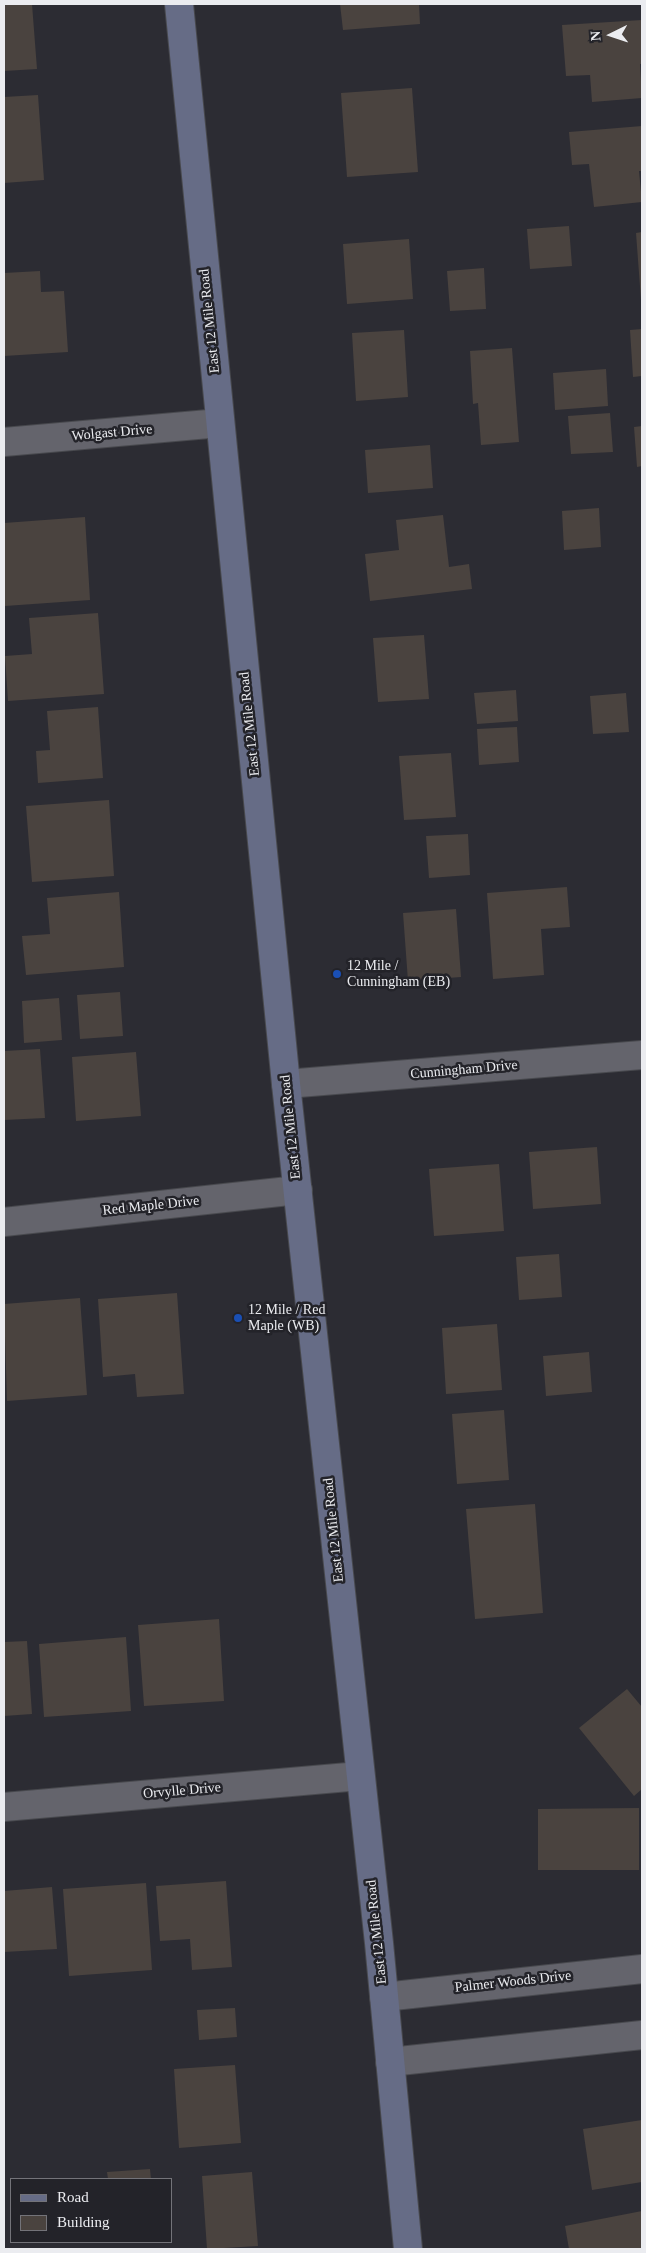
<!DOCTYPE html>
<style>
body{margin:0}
#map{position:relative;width:646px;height:2253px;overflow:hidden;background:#2c2c33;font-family:"Times New Roman",serif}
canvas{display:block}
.frame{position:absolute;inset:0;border:5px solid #ebecf0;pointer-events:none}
.legend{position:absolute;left:10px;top:2178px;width:162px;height:65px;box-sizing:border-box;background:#232329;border:1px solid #737379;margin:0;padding:6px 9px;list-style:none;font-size:15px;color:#ebecf0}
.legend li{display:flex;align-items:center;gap:10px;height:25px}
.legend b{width:25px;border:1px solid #737379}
.north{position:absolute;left:586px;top:10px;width:50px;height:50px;-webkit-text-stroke:4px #232329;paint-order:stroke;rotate:266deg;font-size:14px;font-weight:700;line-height:20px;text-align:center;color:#ebecf0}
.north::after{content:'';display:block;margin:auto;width:18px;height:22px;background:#ebecf0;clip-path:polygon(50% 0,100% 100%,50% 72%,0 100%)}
</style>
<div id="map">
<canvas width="646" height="2253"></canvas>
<div class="frame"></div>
<ul class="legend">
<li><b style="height:6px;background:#666c86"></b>Road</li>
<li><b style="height:14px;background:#4a433f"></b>Building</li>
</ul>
<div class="north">N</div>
</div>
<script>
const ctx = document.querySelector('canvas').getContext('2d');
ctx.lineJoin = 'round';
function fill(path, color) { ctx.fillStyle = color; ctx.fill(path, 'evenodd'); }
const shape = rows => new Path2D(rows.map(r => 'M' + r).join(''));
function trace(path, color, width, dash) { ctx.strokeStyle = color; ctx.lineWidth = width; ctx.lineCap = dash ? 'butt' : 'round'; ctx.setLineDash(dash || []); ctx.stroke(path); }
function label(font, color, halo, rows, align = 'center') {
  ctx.font = font + ' "Times New Roman",serif'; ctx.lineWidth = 5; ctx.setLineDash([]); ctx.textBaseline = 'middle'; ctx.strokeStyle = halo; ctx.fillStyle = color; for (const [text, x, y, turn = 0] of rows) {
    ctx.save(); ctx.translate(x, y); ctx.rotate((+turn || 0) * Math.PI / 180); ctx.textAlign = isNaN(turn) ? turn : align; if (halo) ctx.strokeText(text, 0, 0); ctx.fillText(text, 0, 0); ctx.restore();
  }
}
fill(shape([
 [4,4,32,4,37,69,4,71],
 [340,4,419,4,420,24,343,30],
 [642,20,642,64,640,64,642,98,592,102,590,75,566,76,562,25],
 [412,88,418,172,347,177,341,93],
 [38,95,44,180,4,183,4,97],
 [642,126,642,171,639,171,642,202,594,207,589,164,572,165,569,132],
 [569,226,572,266,530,269,527,229],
 [642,232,642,300,641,300,636,233],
 [409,239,413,299,347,304,343,244],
 [484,268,486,309,450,311,447,271],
 [40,271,41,292,64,291,68,352,4,356,4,273],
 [642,329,642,376,633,377,630,330],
 [404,330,408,397,356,401,352,333],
 [512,348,519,442,481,445,478,403,473,404,470,351],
 [606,369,608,406,555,410,553,373],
 [610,413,613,452,571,454,568,416],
 [642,426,642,466,637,467,634,427],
 [430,445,433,488,368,493,365,450],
 [599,508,601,547,564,550,562,511],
 [443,515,449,567,469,564,472,589,370,601,365,554,399,550,396,520],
 [85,517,90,600,5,606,4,523],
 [98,613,104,694,8,701,5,656,32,654,29,618],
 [424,635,429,699,378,702,373,638],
 [516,690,518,721,477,724,474,693],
 [626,693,629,732,593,734,590,696],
 [98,707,103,778,38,783,36,751,50,750,47,711],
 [517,727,519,762,479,765,477,729],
 [451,753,456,817,404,820,399,756],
 [109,800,114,876,32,882,26,806],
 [468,834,470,875,429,878,426,836],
 [567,887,570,927,541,929,544,975,493,979,487,893],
 [119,892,124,967,26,975,22,936,50,934,47,898],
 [456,909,461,977,408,981,403,913],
 [120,992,123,1036,80,1039,77,995],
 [59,998,62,1040,24,1043,22,1001],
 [40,1049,45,1118,4,1120,4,1051],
 [136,1052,141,1116,76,1121,72,1057],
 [597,1147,601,1204,533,1209,529,1152],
 [499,1164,504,1231,434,1236,429,1169],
 [559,1254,562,1297,519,1300,516,1257],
 [177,1293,184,1394,137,1397,135,1374,103,1377,98,1299],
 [80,1298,87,1395,7,1401,4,1304],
 [497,1324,502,1390,446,1394,442,1328],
 [589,1352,592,1392,546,1396,543,1356],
 [504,1410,509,1480,457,1484,452,1414],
 [535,1504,543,1613,475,1619,466,1509],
 [219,1619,224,1701,144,1706,138,1625],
 [126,1637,131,1711,44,1717,39,1644],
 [27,1641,32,1714,4,1716,4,1642],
 [627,1689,642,1707,642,1789,634,1796,579,1728],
 [639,1808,639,1870,538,1870,538,1809],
 [226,1881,232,1967,192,1970,190,1939,160,1941,156,1886],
 [146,1883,152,1970,69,1976,63,1889],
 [52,1887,57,1949,4,1952,4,1891],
 [235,2008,237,2037,199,2040,197,2010],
 [235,2065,241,2143,179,2148,174,2069],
 [642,2120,642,2182,592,2190,583,2129],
 [150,2169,151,2179,108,2179,107,2172],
 [252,2172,258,2246,207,2249,202,2176],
 [642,2211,642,2249,569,2249,565,2226]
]), '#4a433f');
const minor = shape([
 [4,442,220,423],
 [286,1084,642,1055],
 [4,1222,298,1190],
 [4,1807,360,1776],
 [384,1997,642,1969],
 [390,2062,642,2035]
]);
const secondary = shape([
 [179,4,286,1084,379,1943,408,2249]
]);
trace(minor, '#48494e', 30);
trace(secondary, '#48494e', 30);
trace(minor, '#64646c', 28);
trace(secondary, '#666c86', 28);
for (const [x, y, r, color] of [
 [337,974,5,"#1a4fb4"],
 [238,1318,5,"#1a4fb4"]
]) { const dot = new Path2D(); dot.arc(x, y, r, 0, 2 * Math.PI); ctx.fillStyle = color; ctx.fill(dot); trace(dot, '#232329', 2); }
label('14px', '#ebecf0', '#232329', [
 ["East 12 Mile Road",210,321,-96],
 ["Wolgast Drive",112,433,-5],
 ["East 12 Mile Road",250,724,-96],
 ["Cunningham Drive",464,1070,-5],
 ["East 12 Mile Road",291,1127,-96],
 ["Red Maple Drive",151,1206,-6],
 ["East 12 Mile Road",334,1530,-96],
 ["Orvylle Drive",182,1791,-5],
 ["East 12 Mile Road",377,1932,-96],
 ["Palmer Woods Drive",513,1982,-6]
]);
label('14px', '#ebecf0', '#232329', [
 ["12 Mile /",347,966],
 ["Cunningham (EB)",347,982],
 ["12 Mile / Red",248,1310],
 ["Maple (WB)",248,1326]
], 'left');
</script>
